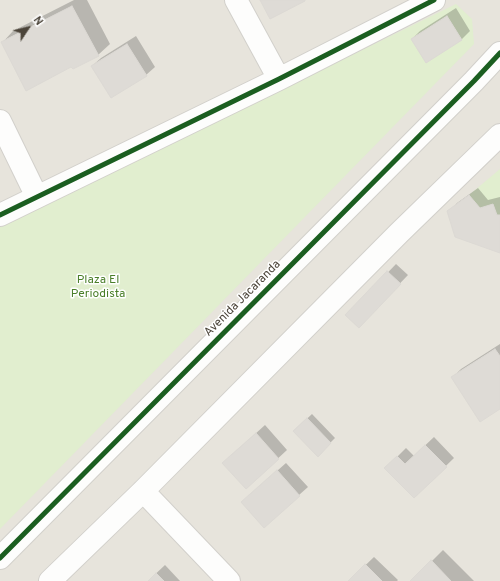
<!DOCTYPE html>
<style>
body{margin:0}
#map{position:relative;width:500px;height:581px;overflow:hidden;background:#f4f2ee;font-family:Overpass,sans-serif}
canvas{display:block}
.north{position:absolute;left:8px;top:8px;width:40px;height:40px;-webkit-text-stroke:3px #fff;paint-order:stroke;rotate:55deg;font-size:11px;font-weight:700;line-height:16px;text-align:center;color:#4b4439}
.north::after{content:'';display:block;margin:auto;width:14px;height:18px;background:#4b4439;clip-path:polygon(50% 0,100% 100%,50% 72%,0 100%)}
</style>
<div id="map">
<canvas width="500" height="581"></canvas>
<div class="north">N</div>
</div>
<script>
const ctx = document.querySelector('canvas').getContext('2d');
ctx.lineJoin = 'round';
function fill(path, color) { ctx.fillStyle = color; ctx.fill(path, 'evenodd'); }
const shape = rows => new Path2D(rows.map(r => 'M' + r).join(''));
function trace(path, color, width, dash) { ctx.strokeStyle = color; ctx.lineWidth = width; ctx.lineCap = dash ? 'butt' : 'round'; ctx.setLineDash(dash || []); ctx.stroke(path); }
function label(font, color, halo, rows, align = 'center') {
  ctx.font = font + ' Overpass,sans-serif'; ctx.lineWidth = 3; ctx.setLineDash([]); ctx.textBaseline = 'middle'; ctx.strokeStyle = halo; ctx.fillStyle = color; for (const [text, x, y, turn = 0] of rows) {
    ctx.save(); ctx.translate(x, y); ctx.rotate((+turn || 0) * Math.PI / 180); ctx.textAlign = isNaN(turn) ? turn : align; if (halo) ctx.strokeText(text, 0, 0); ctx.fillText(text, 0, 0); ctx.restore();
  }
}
fill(shape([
 [0,0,500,0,500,581,0,581]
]), '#e7e4dc');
fill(shape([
 [456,4,472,19,474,44,0,529,0,227],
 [500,169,500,215,497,215,493,204,480,208,469,195]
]), '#e1eecf');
fill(shape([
 [74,0,87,0,110,44,98,55,2,43,13,31],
 [456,8,470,31,462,39,426,61,412,39,420,31],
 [136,36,155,67,146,75,92,66,101,58],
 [478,188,488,200,500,197,500,252,449,212,457,203],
 [396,264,408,275,359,326,347,315],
 [500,344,500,408,453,377,461,369],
 [312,414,335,438,318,455,294,431],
 [265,425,287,450,246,488,232,455],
 [434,437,454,458,414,497,386,468,406,448,414,456],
 [286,463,308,487,299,495,251,494],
 [443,550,474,581,412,581],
 [374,557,398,580,397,581,349,581],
 [165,565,180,581,148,581]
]), '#0003');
const building = shape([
 [260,0,305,0,305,1,270,19,260,0],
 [72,6,99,56,73,69,71,67,26,91,1,42,72,6],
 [447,16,462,40,426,63,411,39,447,16],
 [127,44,147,76,111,98,91,66,127,44],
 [469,195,480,208,493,204,497,215,500,215,500,253,455,237,447,211,469,195],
 [387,271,401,284,359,328,345,315,387,271],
 [495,349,500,356,500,409,480,422,451,377,495,349],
 [307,418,331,443,318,457,293,431,307,418],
 [256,433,279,459,246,489,222,463,256,433],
 [425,445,447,467,414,498,384,468,397,456,405,464,425,445],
 [277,470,300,496,264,528,241,502,277,470],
 [431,560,451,581,410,581,431,560],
 [365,564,382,581,348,581,365,564],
 [156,573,164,581,148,581,156,573]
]);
fill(building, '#dedbd6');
trace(building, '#dcd9d4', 1);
const minor = shape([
 [236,0,279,79],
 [0,121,37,197],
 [0,215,279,79,434,0],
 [143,491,229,581],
 [0,558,474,81,500,53],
 [50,581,143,491,399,233,500,135]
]);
trace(minor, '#d2d0cb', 24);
trace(minor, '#fdfdfc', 22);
trace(shape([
 [0,215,279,79,434,0],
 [0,558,474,81,500,53]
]), '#1b5e20', 5);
label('12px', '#4a7f2a', '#fff', [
 ["Plaza El",98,281],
 ["Periodista",98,295]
]);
label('12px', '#4b4439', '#fff', [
 ["Avenida Jacaranda",243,299,-45]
]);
</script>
